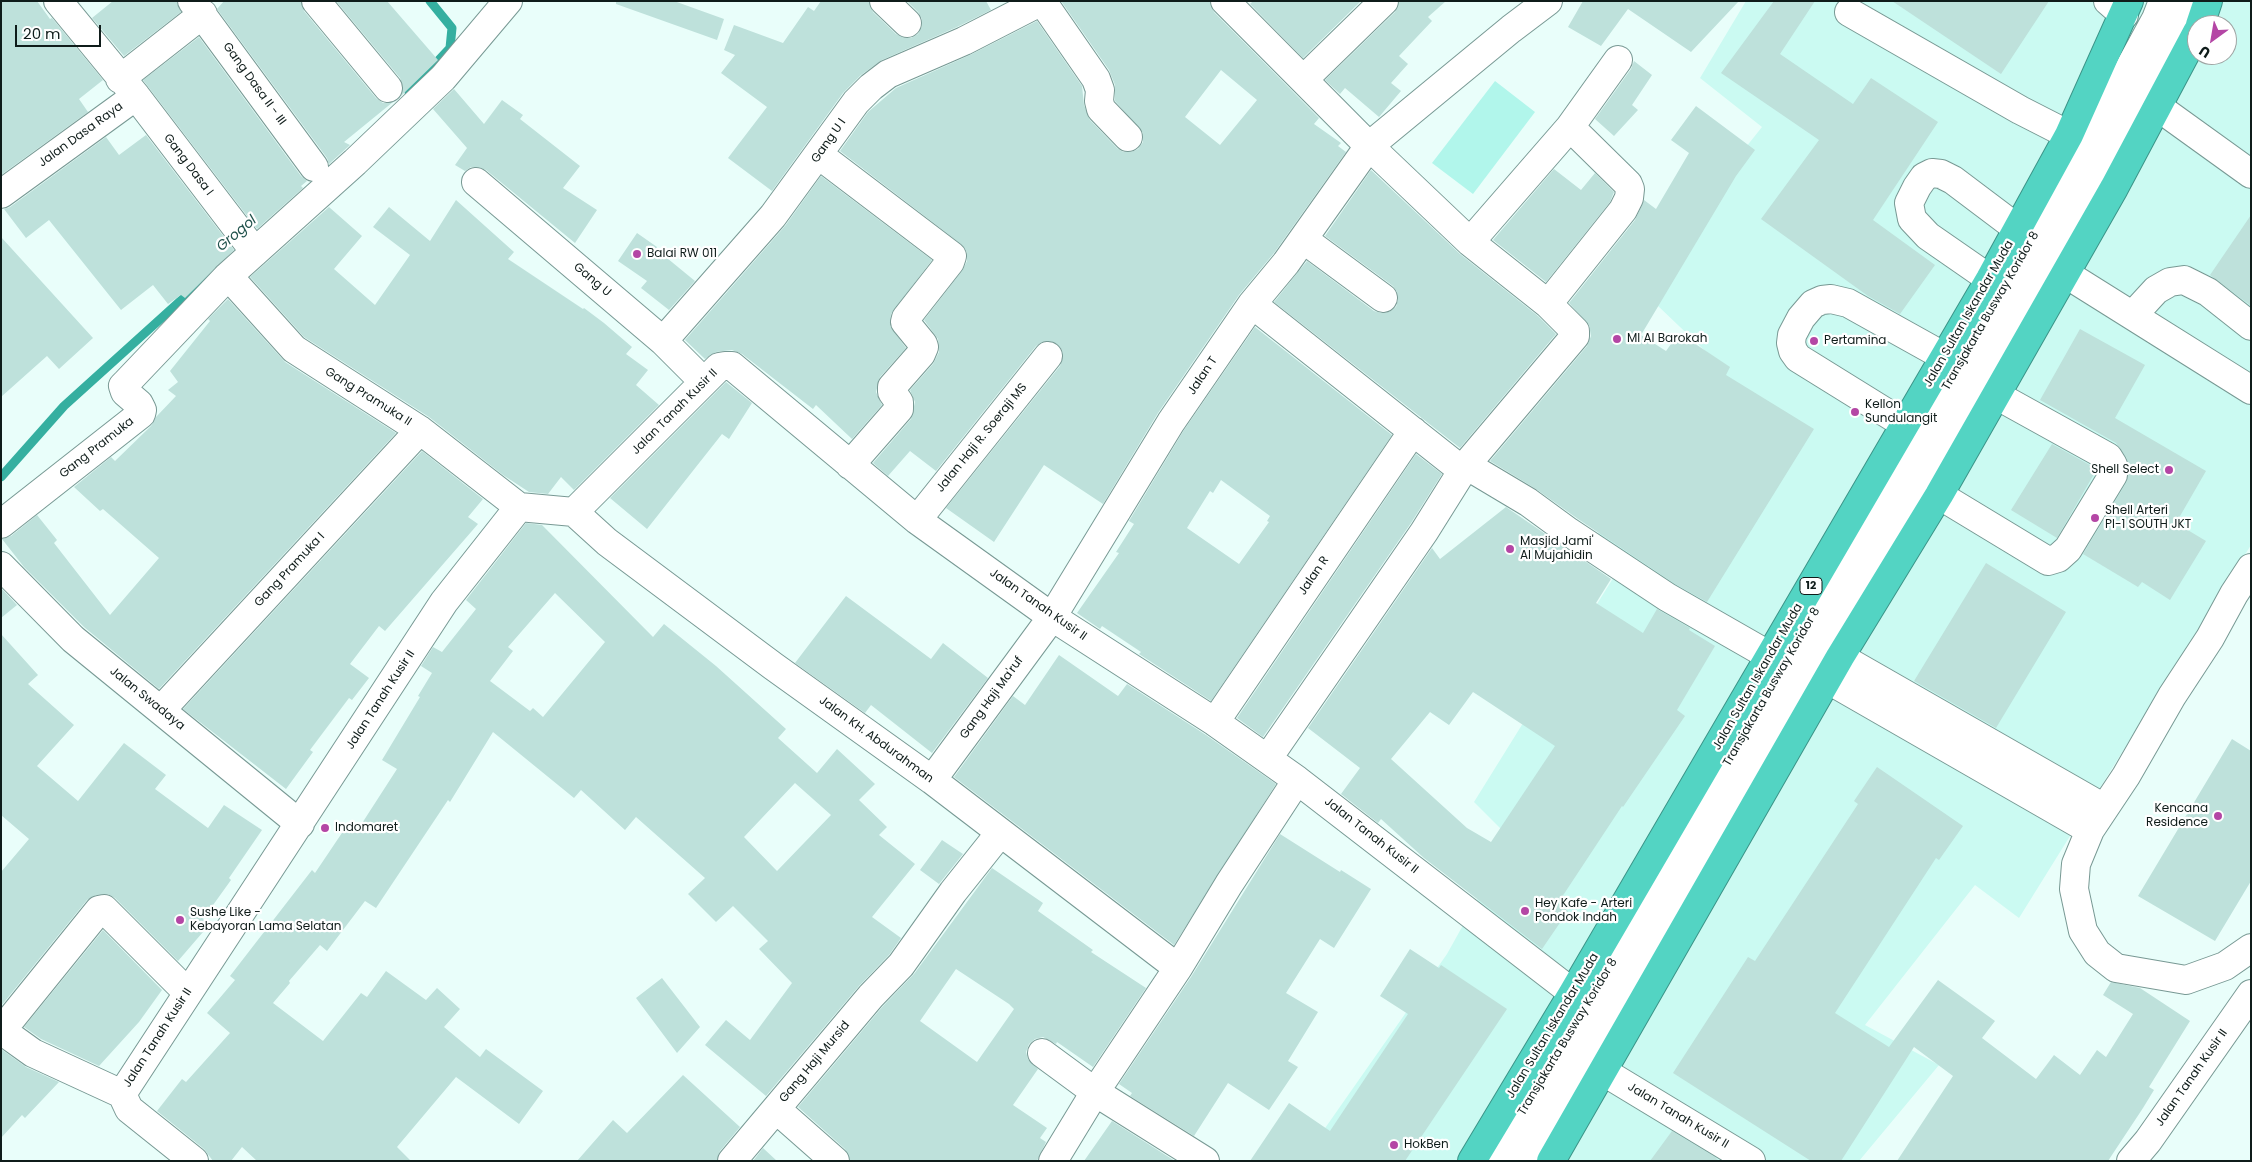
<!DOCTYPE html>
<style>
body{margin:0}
#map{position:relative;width:2252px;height:1162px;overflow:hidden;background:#e9fefa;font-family:Poppins,sans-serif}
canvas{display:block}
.frame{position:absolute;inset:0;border:2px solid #0f1c1a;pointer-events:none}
.north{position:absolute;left:2187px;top:15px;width:50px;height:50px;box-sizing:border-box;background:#fff;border:1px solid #9fa4a3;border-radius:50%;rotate:212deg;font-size:14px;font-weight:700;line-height:20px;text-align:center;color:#0f1c1a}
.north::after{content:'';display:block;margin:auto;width:18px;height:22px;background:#b446a5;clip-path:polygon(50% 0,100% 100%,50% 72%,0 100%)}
.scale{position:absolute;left:15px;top:25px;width:86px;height:22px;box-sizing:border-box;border:2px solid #0f1c1a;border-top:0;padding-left:6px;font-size:15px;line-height:18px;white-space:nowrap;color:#0f1c1a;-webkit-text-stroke:4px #fff;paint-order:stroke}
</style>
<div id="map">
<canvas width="2252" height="1162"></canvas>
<div class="frame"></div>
<div class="north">U</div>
<div class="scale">20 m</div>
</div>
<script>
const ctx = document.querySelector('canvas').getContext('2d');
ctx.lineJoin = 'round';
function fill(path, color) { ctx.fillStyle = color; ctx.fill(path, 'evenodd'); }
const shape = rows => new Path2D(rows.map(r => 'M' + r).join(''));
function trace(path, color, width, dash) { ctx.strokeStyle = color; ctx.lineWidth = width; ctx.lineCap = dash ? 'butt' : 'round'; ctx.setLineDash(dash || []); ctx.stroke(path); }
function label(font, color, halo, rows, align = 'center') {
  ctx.font = font + ' Poppins,sans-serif'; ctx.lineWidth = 4.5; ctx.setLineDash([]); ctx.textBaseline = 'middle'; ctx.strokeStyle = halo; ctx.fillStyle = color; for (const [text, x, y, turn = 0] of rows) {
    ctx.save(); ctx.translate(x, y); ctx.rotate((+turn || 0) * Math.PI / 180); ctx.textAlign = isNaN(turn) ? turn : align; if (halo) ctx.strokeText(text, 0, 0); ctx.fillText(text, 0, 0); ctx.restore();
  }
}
fill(shape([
 [1746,1,2251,1,2251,545,2019,918,1975,885,1865,1025,1939,1065,1859,1161,1302,1161,1447,954,1511,839,1474,802,1620,567,1586,550,1722,367,1636,285,1762,127,1700,78],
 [2197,25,2227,25,2227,55,2197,55]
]), '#cbfaf2');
fill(shape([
 [1495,81,1535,112,1473,194,1432,163]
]), '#b1f6eb');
trace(shape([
 [409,92,450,48,452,28,430,1],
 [1,477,64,406,219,266]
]), '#35afa0', 9);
fill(shape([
 [1,1,37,1,50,19,52,18,103,80,79,99,88,112,1,175],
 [113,1,177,1,181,12,124,56,92,18],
 [224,1,301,1,304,11,376,98,383,103,393,102,344,142,350,145,329,164,327,158,217,9],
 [336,1,387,1,438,60,401,96,403,86,400,78],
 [616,1,674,1,724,19,717,40,616,4],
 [821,1,869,1,873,12,896,34,904,38,911,38,918,34,922,26,922,19,918,12,907,1,986,1,991,10,957,27,882,60,861,75,843,93,772,191,728,158,767,107,721,73,735,55,724,50,734,25,783,43,808,7,814,11],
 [1061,1,1210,1,1214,12,1319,118,1314,124,1341,143,1338,146,1346,152,1274,253,1239,295,1158,413,1103,504,1044,465,994,542,946,508,1060,366,1063,358,1062,350,1057,344,1050,341,1042,342,1036,346,936,471,910,451,888,476,873,463,911,419,915,402,910,390,933,364,939,352,938,339,924,320,962,271,967,261,967,252,961,244,840,151,868,112,896,88,970,55,1037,21,1082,86,1084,105,1090,120,1117,148,1123,152,1131,152,1138,149,1143,142,1143,133,1115,101,1115,85,1109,70],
 [1221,70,1257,100,1220,145,1185,117],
 [1253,1,1361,1,1303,58,1250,4],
 [1399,1,1446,1,1428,17,1432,21,1399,56,1408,64,1391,83,1401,91,1379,117,1345,88,1340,94,1325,80,1395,12],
 [1583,1,1739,1,1691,52,1628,9,1601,46,1568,27],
 [1774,1,1815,1,1780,54,1853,104,1871,78,1938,122,1873,220,1935,265,1900,314,1868,296,1761,219,1819,140,1721,73],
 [1892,1,2049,1,2001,74],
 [199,37,301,176,307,181,301,186,303,188,257,229,143,80],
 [1634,61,1652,75,1632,105,1638,110,1614,136,1595,119,1631,69],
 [454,89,484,124,502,100,523,115,520,119,580,166,563,188,597,210,575,243,486,170,478,167,471,167,465,171,455,165,467,148,433,109],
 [1696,106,1755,150,1736,176,1641,335,1666,351,1679,333,1730,367,1726,375,1814,429,1707,602,1675,584,1578,519,1536,489,1490,461,1587,346,1591,336,1589,325,1569,303,1635,220,1644,200,1656,209,1689,153,1671,140],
 [146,135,234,250,185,298,181,295,168,304,153,285,121,310,49,220,26,238,4,209,10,207,106,137,119,155],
 [1554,169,1581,190,1595,173,1614,192,1610,202,1546,282,1493,240],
 [1371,170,1460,254,1538,316,1556,334,1460,448,1274,302,1307,261,1374,311,1381,313,1389,312,1396,307,1398,300,1397,292,1393,286,1325,236],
 [821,176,932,260,891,314,890,326,906,348,880,377,876,392,882,405,852,439,816,405,813,409,742,354,732,350,723,351,716,352,705,359,685,340,785,226],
 [456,200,514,252,508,259,583,309,584,308,604,323,632,347,626,354,648,370,636,385,659,405,574,490,561,477,548,494,529,492,503,475,429,417,304,337,250,277,329,207,362,236,334,269,375,305,410,255,373,227,389,207,430,241],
 [2251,215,2251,306,2210,275],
 [637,233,657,247,656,249,695,281,669,310,641,288,647,281,618,261],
 [1,237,93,338,59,369,47,356,1,397],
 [228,299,285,362,396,433,159,689,84,627,24,567,2,539,11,536,37,515,57,540,54,543,110,615,159,558,103,509,100,511,74,487,111,457,115,461,151,426,156,417,176,396,168,390,178,382,170,371,210,321,208,319],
 [1255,327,1392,435,1211,701,1139,654,1141,652,1102,626,1100,629,1077,613,1119,553,1116,552,1134,524,1129,521,1184,430],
 [1221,480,1270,516,1267,521,1269,522,1239,564,1187,528,1210,491,1213,493],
 [2080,329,2145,365,2115,418,2206,471,2176,523,2206,541,2170,600,2142,582,2138,587,2083,554,2126,483,2129,465,2126,457,2116,443,2040,400],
 [726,382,752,403,729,439,722,434,647,529,610,498],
 [2052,444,2097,469,2057,538,2011,510],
 [422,451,483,499,468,517,478,524,385,631,379,626,350,664,369,678,352,700,349,698,310,750,313,752,286,789,183,709],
 [1416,454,1442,474,1411,523,1263,737,1237,718],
 [1506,507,1611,579,1596,603,1643,633,1657,609,1690,628,1689,630,1715,646,1677,710,1685,716,1623,807,1622,806,1558,903,1568,911,1542,949,1424,858,1381,819,1378,823,1341,794,1360,768,1308,728,1432,548,1440,559],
 [1473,692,1555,746,1491,842,1467,828,1391,759,1430,712,1449,725],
 [526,523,542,525,653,637,664,624,716,666,786,729,778,738,817,773,837,749,875,784,859,800,887,827,879,835,915,864,872,917,901,938,889,955,859,986,766,1096,705,1045,726,1020,750,1040,792,983,759,949,768,941,733,906,716,922,688,894,705,878,636,817,625,830,581,790,574,798,493,732,450,802,448,800,376,908,365,901,327,951,320,945,289,981,290,983,273,1003,323,1041,361,993,367,997,386,971,426,1000,437,988,460,1009,444,1027,480,1057,486,1049,543,1091,519,1124,456,1077,397,1147,411,1161,257,1161,242,1147,231,1161,213,1161,204,1149,157,1111,182,1079,186,1082,230,1033,207,1013,235,980,230,976,312,870,315,873,348,824,357,831,397,769,382,760,420,697,418,696,432,673,421,666,433,647,442,652,476,609,466,600],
 [555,593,605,642,543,717,533,708,530,711,490,681,513,651,508,647],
 [795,783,831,815,777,871,744,837],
 [1986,563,2066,612,1996,728,1914,681],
 [1,588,17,605,1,618],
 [846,596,931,659,943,643,988,678,932,753,871,705,865,713,795,663],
 [1,634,38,675,28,684,74,725,37,766,78,801,124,743,166,775,155,789,208,828,224,805,262,830,229,878,231,880,203,919,209,925,178,961,115,898,108,894,96,895,87,900,1,1006,1,872,29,839,1,815],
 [1059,655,1118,696,1127,684,1206,735,1276,784,1174,945,954,777,1013,696,1025,705],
 [2232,739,2251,751,2251,881,2215,941,2138,896],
 [1877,767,1963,826,1939,860,1936,858,1835,1013,1889,1047,1938,980,1995,1021,1982,1038,2036,1079,2054,1055,2080,1075,2097,1050,2106,1057,2133,1014,2103,995,2111,982,2140,988,2190,1021,2149,1087,2154,1090,2143,1108,2108,1161,1897,1161,1953,1076,1914,1047,1841,1161,1811,1161,1673,1073,1748,957,1755,961,1858,804,1854,801],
 [1280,834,1340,872,1341,870,1371,889,1334,948,1320,939,1286,993,1318,1012,1288,1061,1298,1067,1269,1110,1228,1083,1194,1136,1130,1096,1132,1093,1119,1084,1191,977],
 [942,840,963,854,939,884,920,870],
 [992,868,1043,903,1038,911,1093,950,1091,952,1146,988,1093,1067,1057,1042,1056,1044,1043,1037,1035,1039,1029,1044,1026,1052,1028,1059,1038,1069,1013,1105,1047,1128,1040,1138,1046,1142,1037,1161,850,1161,845,1149,798,1107,883,1006,914,974],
 [956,969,1009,1004,1014,1009,977,1062,920,1021],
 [103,930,162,990,139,1022,99,1066,41,1039,24,1027],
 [1410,949,1439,968,1441,965,1507,1009,1405,1161,1250,1161,1289,1103,1330,1131,1408,1014,1380,996],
 [662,978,700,1027,677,1053,636,998],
 [1,1049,26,1067,59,1082,25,1118,22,1115,1,1138],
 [683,1075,740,1127,720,1151,717,1161,577,1161,613,1120,627,1133],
 [1112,1121,1175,1161,1084,1161],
 [1672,1131,1715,1157,1719,1161,1650,1161],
 [763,1148,777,1161,753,1161]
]), '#bee1db');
const minor = shape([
 [192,1,314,167],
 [316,1,388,88],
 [884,1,907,23],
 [1042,1,1096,79,1100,90,1099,101,1101,109,1128,137],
 [1225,1,1369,146,1470,242,1548,304,1575,331,1575,336,1466,465,1424,532,1268,758],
 [2108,1,2124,15],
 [1849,12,2020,110,2069,135],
 [120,79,203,14],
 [1304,79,1384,1],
 [136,96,255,252],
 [2158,107,2251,174],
 [819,155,952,256,950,262,906,318,905,322,923,344,924,347,921,354,892,387,892,392,899,402,899,409,850,465],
 [476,182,663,341,704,382],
 [1,194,136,96,58,1],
 [1303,239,1383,298],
 [1470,242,1570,127],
 [2066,274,2251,390],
 [227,277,230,278,294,349,420,430,519,507],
 [1990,279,1928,236,1912,219,1909,203,1917,187,1924,177,1932,173,1941,174,1953,180,2018,229],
 [1252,304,1463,471],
 [1548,304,1623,210,1629,198,1630,189,1628,184,1570,127,1618,60],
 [2133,315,2156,290,2170,282,2184,280,2208,292,2251,326],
 [663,341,773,216,856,102,871,87,888,74,964,41,1042,1],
 [1906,425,1798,358,1793,351,1791,343,1792,335,1801,318,1813,304,1822,300,1831,299,1848,303,1945,357],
 [1466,465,1528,502,1569,532,1667,597,1770,656],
 [1939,495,2048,561,2058,558,2068,549,2113,475,2113,465,2108,457,1996,395],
 [574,512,607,542,773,666,932,780,1178,968],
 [917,520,1048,356],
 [1,524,141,414,142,410,139,404,125,392,123,386,126,383,227,277,355,162,443,78,508,1],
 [1,566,73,639,300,824],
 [2251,568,2234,594,2210,638,2172,696,2126,776,2090,830,2076,864,2074,889,2083,931,2097,953,2116,968,2186,980,2225,966,2251,948],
 [1840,657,2104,808],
 [1827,679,2090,830],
 [161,710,420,430],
 [1215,722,1413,431],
 [932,780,1052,617,1171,422,1252,304,1286,263,1369,146,1511,29,1548,1],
 [1,1030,33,1053,122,1094],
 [2,1030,99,910,104,909,188,993],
 [1042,1053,1095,1092,1205,1161],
 [1604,1072,1751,1161],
 [776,1109,835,1161],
 [194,1161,129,1109,122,1094,444,602,519,507,574,512,719,367,725,366,732,366,917,520,1052,617,1215,722,1297,780,1573,993],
 [732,1161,871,996,901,965,953,892,1000,833],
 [1053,1161,1095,1092,1178,968,1229,884,1297,780],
 [1494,1161,1602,979,2071,175,2156,19,2163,1],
 [1524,1161,1554,1104,2086,198,2153,69,2183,1],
 [2131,1161,2148,1141,2251,994]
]);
const highway = shape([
 [2200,25,2208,1],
 [1472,1161,1573,993,1990,279,2069,135,2129,1],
 [1551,1161,1840,657,1939,495,1996,395,2114,188,2197,32]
]);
trace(minor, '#789994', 30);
trace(highway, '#3b9488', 30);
trace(minor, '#fff', 28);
trace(highway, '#53d4c3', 28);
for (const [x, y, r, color] of [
 [637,254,5,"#b446a5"],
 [1617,339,5,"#b446a5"],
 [1814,341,5,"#b446a5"],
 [1855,412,5,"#b446a5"],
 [2169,470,5,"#b446a5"],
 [2095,518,5,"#b446a5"],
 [1510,549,5,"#b446a5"],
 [2218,816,5,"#b446a5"],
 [325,828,5,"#b446a5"],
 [1525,911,5,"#b446a5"],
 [180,920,5,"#b446a5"],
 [1394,1145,5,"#b446a5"]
]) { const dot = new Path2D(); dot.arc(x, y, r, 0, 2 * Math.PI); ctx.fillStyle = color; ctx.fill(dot); trace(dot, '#fff', 2); }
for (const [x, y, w] of [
 [1811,586,22]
]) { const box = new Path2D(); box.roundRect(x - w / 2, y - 8.5, w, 17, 4); ctx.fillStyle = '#fff'; ctx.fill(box); trace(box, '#0f1c1a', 1); }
label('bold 11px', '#0f1c1a', null, [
 ["12",1811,586]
]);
label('12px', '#0f1c1a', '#fff', [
 ["Gang Dasa II - III",254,84,54],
 ["Jalan Dasa Raya",81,135,-36],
 ["Gang U I",829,141,-55],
 ["Gang Dasa I",188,165,53],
 ["Gang U",592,280,40],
 ["Transjakarta Busway Koridor 8",1991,311,-60],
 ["Jalan Sultan Iskandar Muda",1969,314,-60],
 ["Jalan T",1203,376,-56],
 ["Gang Pramuka II",368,397,32],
 ["Jalan Tanah Kusir II",675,412,-45],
 ["Jalan Haji R. Soeraji MS",982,438,-51],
 ["Gang Pramuka",97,448,-38],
 ["Gang Pramuka I",290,570,-47],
 ["Jalan R",1314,576,-56],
 ["Jalan Tanah Kusir II",1038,605,35],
 ["Jalan Sultan Iskandar Muda",1758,677,-60],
 ["Transjakarta Busway Koridor 8",1772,687,-60],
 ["Gang Haji Ma'ruf",992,698,-54],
 ["Jalan Swadaya",147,699,39],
 ["Jalan Tanah Kusir II",381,700,-57],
 ["Jalan KH. Abdurahman",876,740,36],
 ["Jalan Tanah Kusir II",1371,836,38],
 ["Jalan Sultan Iskandar Muda",1553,1026,-59],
 ["Transjakarta Busway Koridor 8",1568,1037,-59],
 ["Jalan Tanah Kusir II",158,1038,-57],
 ["Gang Haji Mursid",815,1062,-50],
 ["Jalan Tanah Kusir II",2192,1078,-55],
 ["Jalan Tanah Kusir II",1678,1116,31]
]);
label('12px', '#0f1c1a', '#fff', [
 ["Balai RW 011",647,254],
 ["MI Al Barokah",1627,339],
 ["Pertamina",1824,341],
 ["Kellon",1865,405],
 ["Sundulangit",1865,419],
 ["Shell Select",2159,470,"right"],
 ["Shell Arteri",2105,511],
 ["PI-1 SOUTH JKT",2105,525],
 ["Masjid Jami'",1520,542],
 ["Al Mujahidin",1520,556],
 ["Kencana",2208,809,"right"],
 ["Residence",2208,823,"right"],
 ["Indomaret",335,828],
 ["Hey Kafe - Arteri",1535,904],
 ["Pondok Indah",1535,918],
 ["Sushe Like -",190,913],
 ["Kebayoran Lama Selatan",190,927],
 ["HokBen",1404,1145]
], 'left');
label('italic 14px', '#22534d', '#fff', [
 ["Grogol",237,234,-40]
]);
</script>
